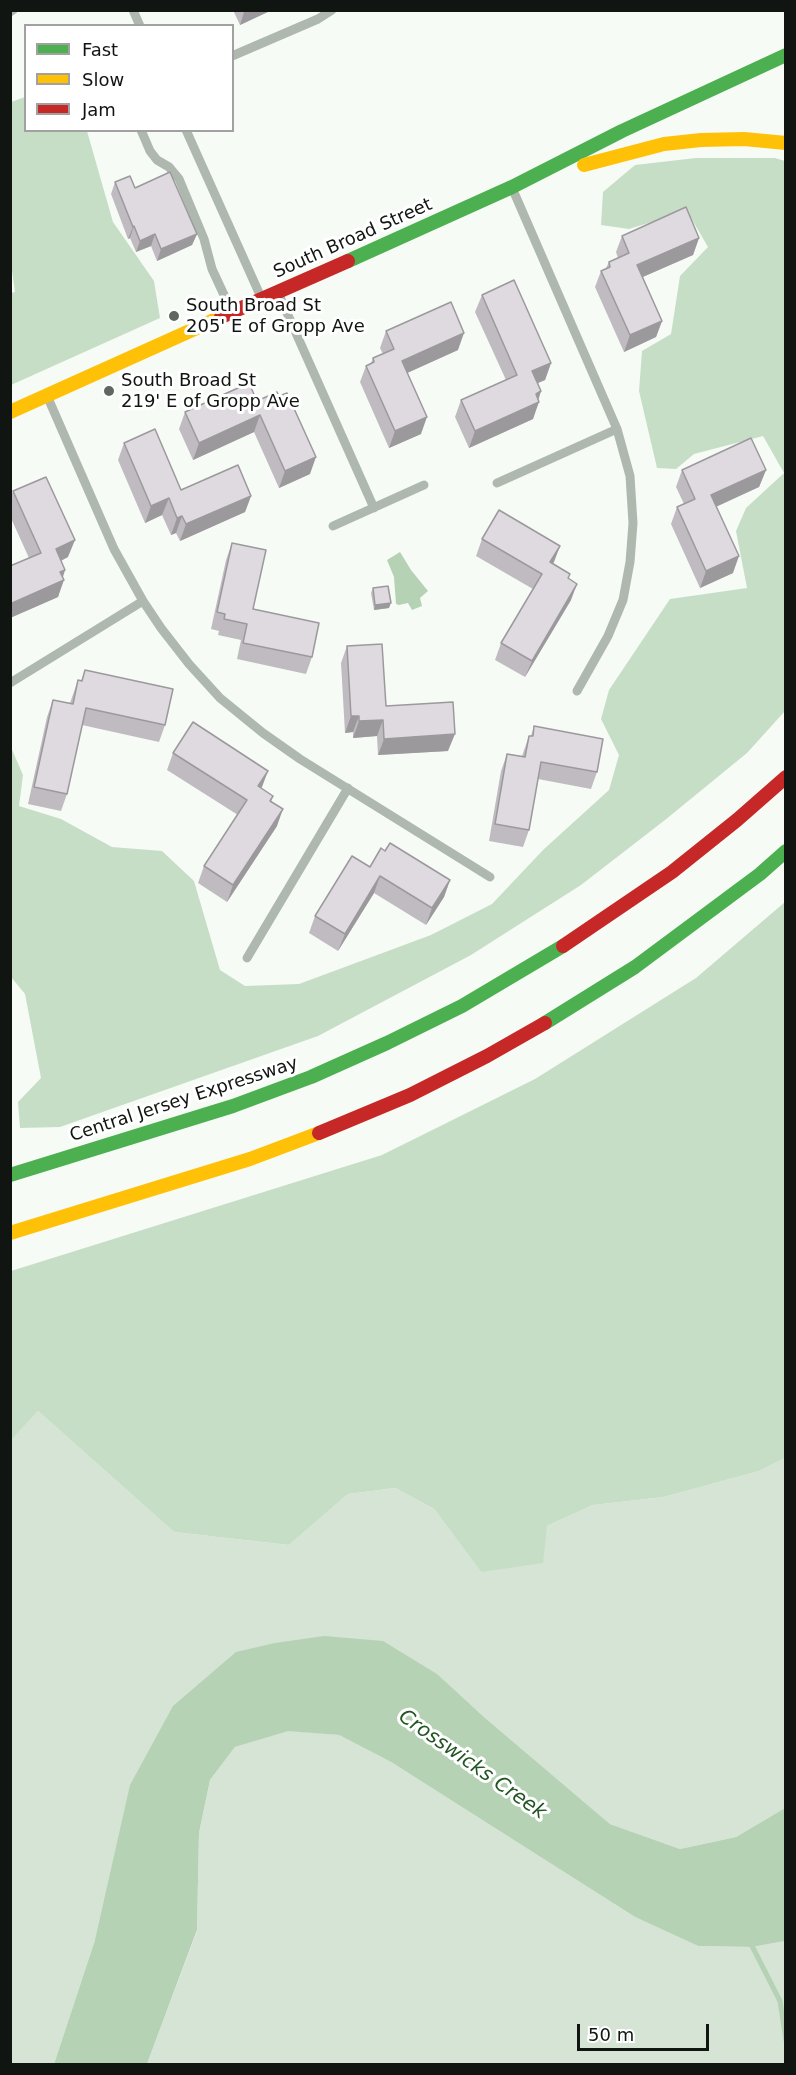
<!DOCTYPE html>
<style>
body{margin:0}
#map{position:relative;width:796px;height:2075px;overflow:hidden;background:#f6fbf6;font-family:"DejaVu Sans",sans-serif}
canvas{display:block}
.frame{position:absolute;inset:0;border:12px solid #111511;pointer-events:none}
.legend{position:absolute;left:24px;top:24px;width:210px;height:108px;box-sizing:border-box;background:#fff;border:2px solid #a0a1a0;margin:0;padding:8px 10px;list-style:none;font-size:18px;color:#111511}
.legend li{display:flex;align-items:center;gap:12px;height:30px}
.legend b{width:30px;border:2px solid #a0a1a0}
.scale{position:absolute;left:577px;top:2024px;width:132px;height:27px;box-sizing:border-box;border:3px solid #111511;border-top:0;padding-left:8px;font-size:18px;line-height:21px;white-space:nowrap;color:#111511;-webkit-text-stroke:4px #fff;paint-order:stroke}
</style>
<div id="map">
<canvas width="796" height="2075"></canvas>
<div class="frame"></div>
<ul class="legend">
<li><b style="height:8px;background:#4caf50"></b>Fast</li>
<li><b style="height:8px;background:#ffc107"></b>Slow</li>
<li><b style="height:8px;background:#c62828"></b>Jam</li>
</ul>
<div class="scale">50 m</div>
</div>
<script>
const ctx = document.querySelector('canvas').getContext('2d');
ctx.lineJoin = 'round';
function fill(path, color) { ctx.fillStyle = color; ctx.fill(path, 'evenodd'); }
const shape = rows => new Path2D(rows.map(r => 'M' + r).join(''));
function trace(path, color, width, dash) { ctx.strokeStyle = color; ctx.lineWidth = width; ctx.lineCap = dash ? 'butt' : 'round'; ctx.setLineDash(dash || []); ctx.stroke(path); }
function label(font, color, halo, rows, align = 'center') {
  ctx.font = font + ' "DejaVu Sans",sans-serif'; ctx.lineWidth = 6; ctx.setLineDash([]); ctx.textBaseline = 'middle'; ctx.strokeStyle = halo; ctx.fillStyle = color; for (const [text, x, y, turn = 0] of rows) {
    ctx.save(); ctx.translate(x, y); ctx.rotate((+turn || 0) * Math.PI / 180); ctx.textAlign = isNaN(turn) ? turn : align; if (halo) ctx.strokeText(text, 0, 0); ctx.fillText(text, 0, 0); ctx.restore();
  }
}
fill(shape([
 [38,1411,174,1532,289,1545,348,1494,395,1488,434,1509,481,1572,547,1526,593,1505,664,1497,759,1471,785,1458,785,1808,736,1837,680,1849,610,1824,484,1717,437,1675,275,1643,95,1940,54,2064,11,2064,10,1440],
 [288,1730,339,1735,391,1762,635,1917,698,1946,752,1947,785,1941,785,2064,147,2064,197,1931,199,1833,210,1780,235,1747]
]), '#d5e4d4');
fill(shape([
 [25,97,26,130,87,131,113,222,154,281,160,318,11,385,10,293,15,292,10,256,11,102],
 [696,158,775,158,785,161,785,711,747,753,665,820,581,885,471,955,318,1036,60,1127,20,1128,18,1102,41,1078,25,994,11,977,10,745,23,775,19,806,61,819,112,847,162,851,194,881,220,970,245,986,299,984,431,935,492,904,543,850,609,790,619,755,601,719,609,690,670,599,747,588,736,531,746,508,784,473,763,436,694,454,676,469,657,468,639,391,642,351,671,334,680,276,708,247,687,211,629,229,601,225,603,192,635,165],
 [785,902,785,1458,759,1471,664,1497,593,1505,547,1526,543,1563,481,1572,434,1509,395,1488,348,1494,289,1545,174,1532,38,1411,11,1440,11,1271,382,1155,535,1079,696,978]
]), '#c7dec6');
fill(shape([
 [400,552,411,570,428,591,420,598,422,606,412,610,408,603,399,605,396,604,394,577,387,560],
 [324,1636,383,1641,437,1674,484,1717,610,1824,680,1849,736,1837,785,1808,785,1941,752,1947,698,1946,635,1917,391,1762,339,1735,288,1731,235,1747,210,1780,199,1833,197,1930,147,2064,54,2064,95,1940,130,1785,173,1706,236,1652,275,1643]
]), '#b6d2b5');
trace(shape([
 [750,1942,780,2001,786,2040]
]), '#b6d2b5', 5);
trace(shape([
 [133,10,140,26],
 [10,12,13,10],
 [232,56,318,19,332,10],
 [141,130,150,151,157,160,169,167,179,179,204,239,212,269,231,310],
 [186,130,260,295],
 [513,190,617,429,630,476,633,523,630,562,623,600,608,636,577,691],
 [279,295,374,508],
 [48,398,114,549,143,601,161,628,189,664,220,698,263,733,300,759,490,877],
 [497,483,617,429],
 [333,526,424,485],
 [10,683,143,601],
 [247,958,348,788]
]), '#afb8af', 9);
trace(shape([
 [348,261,512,187,622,131,786,55],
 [545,1023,635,967,760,874,786,851],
 [10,1175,233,1106,311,1077,387,1043,462,1006,563,946]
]), '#4caf50', 14);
trace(shape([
 [584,165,664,144,701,140,744,139,786,143],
 [10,412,221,317],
 [10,1233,250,1159,319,1133]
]), '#ffc107', 14);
trace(shape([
 [221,317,348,261],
 [563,946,672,872,737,820,786,777],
 [319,1133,410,1095,487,1056,545,1023]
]), '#c62828', 14);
fill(shape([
 [233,10,272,10,240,25],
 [115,182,135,188,197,234,192,245,157,261,151,246,136,252,130,238,128,239,111,194],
 [622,236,699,238,693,255,643,277,662,321,656,337,624,352,595,287,601,271,606,268,609,262,618,258,616,252],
 [482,295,551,363,545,380,538,383,541,391,533,419,469,448,455,417,461,400,506,380,475,312],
 [386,331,458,350,407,373,421,434,389,448,360,382,366,366,371,363,373,358,383,354,380,348],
 [257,401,310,474,279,488,254,432,193,460,179,429,185,412],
 [124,443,181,490,251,496,245,512,180,541,176,533,171,535,162,515,145,523,118,460],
 [682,470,766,470,759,487,716,506,733,573,700,588,671,524,677,507,684,504,676,487],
 [13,491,68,557,61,561,65,570,58,597,10,618,10,566,29,558,10,516,10,498],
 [482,539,568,579,571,600,525,677,495,660,501,643,533,589,476,556],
 [232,543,253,609,312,657,306,674,237,659,241,640,218,635,219,631,211,629,226,560],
 [373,588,389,608,374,610,371,593],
 [347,646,386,706,448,751,378,755,377,736,353,738,353,732,345,733,341,663],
 [85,670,165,725,159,742,82,725,67,794,61,811,28,804,47,717,53,700,70,703,78,680,81,681],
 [534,726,597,772,591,789,538,779,529,830,523,847,489,841,501,771,507,754,522,756,529,736,531,736],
 [173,753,262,788,273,796,271,802,277,826,227,902,198,883,204,866,238,815,167,770],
 [385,851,450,880,444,897,426,925,374,893,338,951,309,933,315,916,370,867]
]), '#c0bbc1');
fill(shape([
 [248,10,272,10,240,25,244,12],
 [134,226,130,238,128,239,133,227],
 [155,234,151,246,136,252,140,241],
 [197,234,192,245,157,261,161,249],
 [699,238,693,255,631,282,637,265],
 [662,321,656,337,624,352,630,335],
 [464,333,458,350,396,378,402,361],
 [551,363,545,380,526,388,532,371],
 [541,391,537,403,539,402,533,419,469,448,475,431],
 [260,415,254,432,193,460,199,443],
 [427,417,421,434,389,448,395,431],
 [316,457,310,474,279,488,285,471],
 [766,470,759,487,705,512,711,495],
 [251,496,245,512,180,541,186,524],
 [169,498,162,515,145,523,151,506],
 [182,516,176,533,171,535,177,518],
 [75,540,68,557,50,566,56,549],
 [560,546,554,562,544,579,550,562],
 [739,556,733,573,700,588,706,571],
 [65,570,61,581,64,580,58,597,10,618,10,604,60,572],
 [577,584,571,600,525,677,532,661],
 [391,603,389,608,374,610,375,605],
 [351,716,359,716,353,732,345,733],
 [383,720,377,736,353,738,359,721],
 [455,734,448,751,378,755,384,739],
 [268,771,262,787,252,803,258,786],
 [283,809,277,826,227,902,233,885],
 [380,876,374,893,338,951,345,934],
 [450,880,444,897,426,925,432,908]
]), '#9c999d');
const building = shape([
 [170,172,197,234,161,249,155,234,140,241,134,226,133,227,115,182,130,176,135,188,170,172],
 [686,207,699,238,637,265,662,321,630,335,601,271,610,267,609,262,629,253,622,236,686,207],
 [514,280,551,363,532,371,541,391,536,394,539,402,475,431,461,400,517,375,482,295,514,280],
 [451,302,464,333,402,361,427,417,395,431,366,366,374,362,373,358,394,349,386,331,451,302],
 [249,383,257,401,277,392,279,396,287,393,316,457,285,471,260,415,199,443,185,412,249,383],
 [155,429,181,490,238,465,251,496,186,524,182,516,177,518,169,498,151,506,124,443,155,429],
 [751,438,766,470,711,495,739,556,706,571,677,507,695,499,682,470,751,438],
 [46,477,75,540,56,549,65,570,60,572,64,580,10,604,10,566,41,553,13,491,46,477],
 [499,510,560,546,550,562,570,574,568,578,577,584,532,661,501,643,542,574,482,539,499,510],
 [232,543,266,550,253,609,319,623,312,657,243,643,247,624,224,619,225,614,217,612,232,543],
 [388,586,391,603,375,605,373,588,388,586],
 [382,644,386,706,453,702,455,734,384,739,383,720,359,721,359,716,351,716,347,646,382,644],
 [85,670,173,689,165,725,86,708,67,794,34,787,53,700,73,704,78,680,82,681,85,670],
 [193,722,268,771,258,786,273,796,270,801,283,809,233,885,204,866,247,800,173,753,193,722],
 [534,726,603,739,597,772,541,762,529,830,495,824,507,754,525,757,529,736,533,736,534,726],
 [390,843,450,880,432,908,380,876,345,934,315,916,352,856,370,867,381,848,385,851,390,843]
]);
fill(building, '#dfdae0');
trace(building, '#9c999d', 1.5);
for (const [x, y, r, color] of [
 [174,316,6,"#616661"],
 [109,391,6,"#616661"]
]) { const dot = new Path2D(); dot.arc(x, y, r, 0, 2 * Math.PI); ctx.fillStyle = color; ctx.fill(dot); trace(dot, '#fff', 2); }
label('18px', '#111511', '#fff', [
 ["South Broad Street",353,239,-24],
 ["Central Jersey Expressway",184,1100,-18]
]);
label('18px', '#111511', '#fff', [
 ["South Broad St",186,306],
 ["205' E of Gropp Ave",186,327],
 ["South Broad St",121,381],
 ["219' E of Gropp Ave",121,402]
], 'left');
label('italic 20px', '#215522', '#fff', [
 ["Crosswicks Creek",472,1765,35]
]);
</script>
